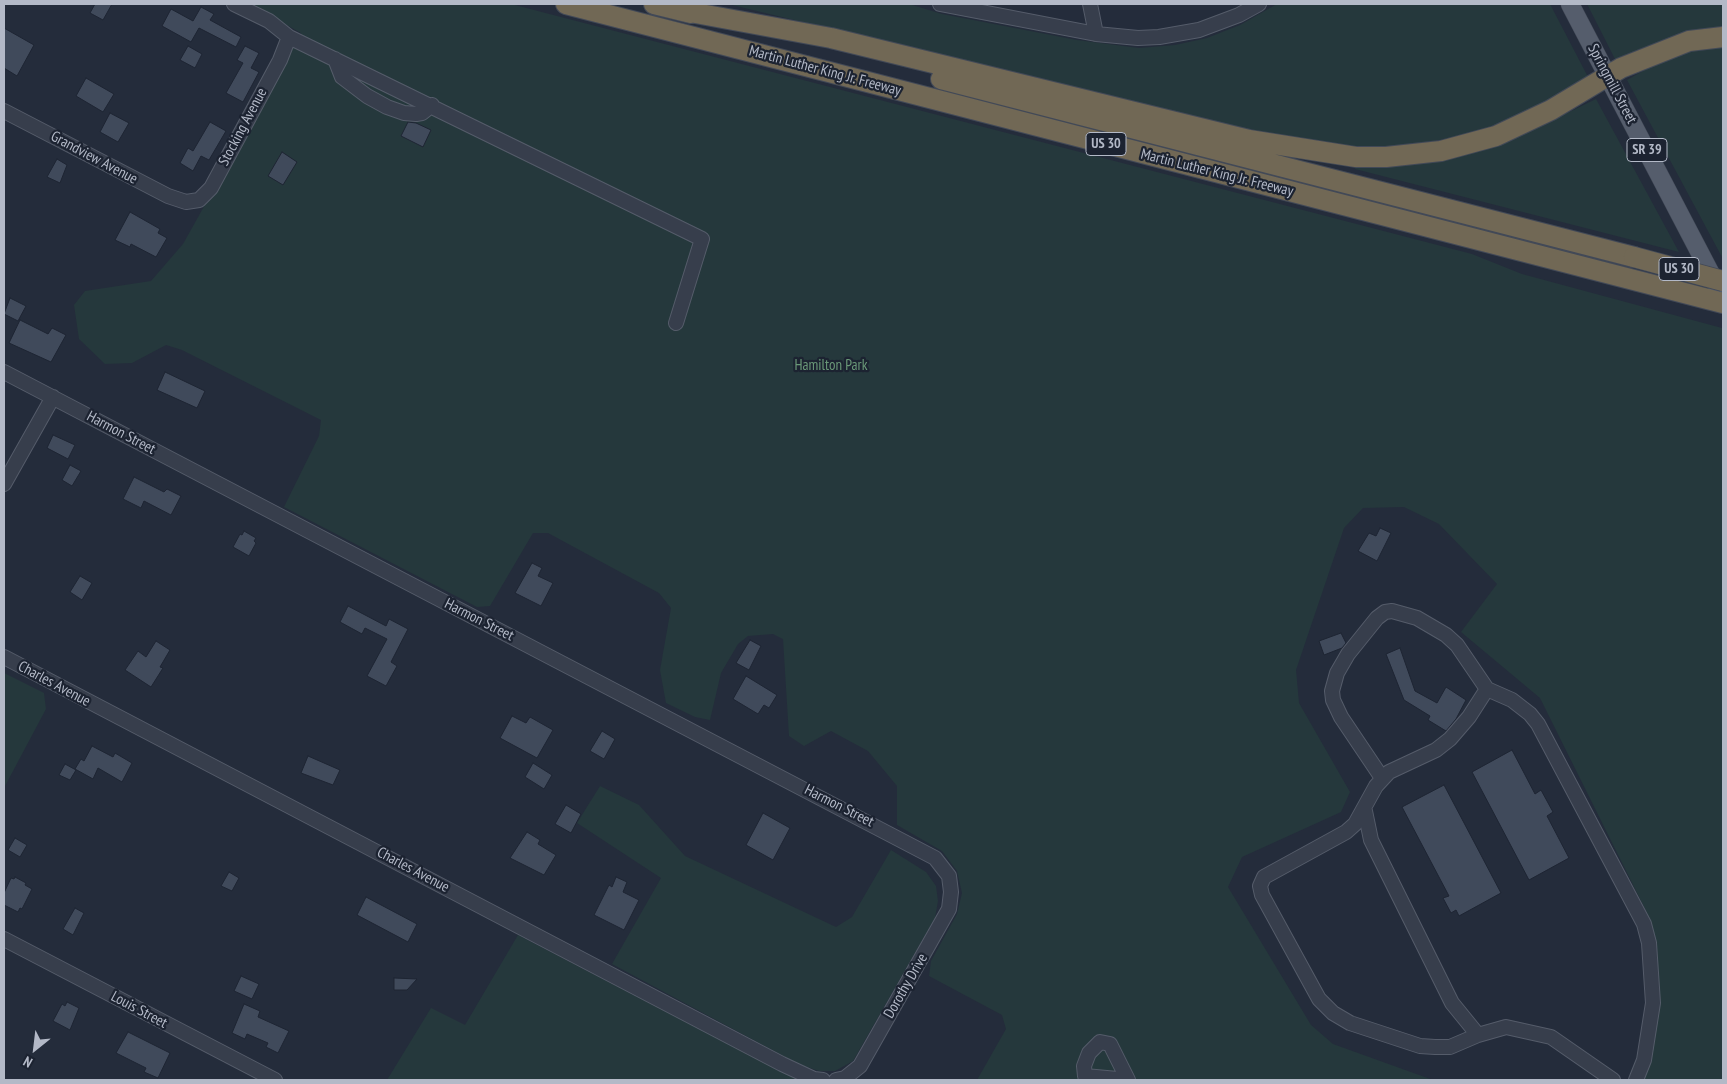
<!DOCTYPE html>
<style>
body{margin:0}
#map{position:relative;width:1727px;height:1084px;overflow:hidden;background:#242c3b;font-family:"PT Sans Narrow",sans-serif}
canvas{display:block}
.frame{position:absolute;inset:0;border:5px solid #b3b9c7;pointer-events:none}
.north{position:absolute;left:10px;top:1024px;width:50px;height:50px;-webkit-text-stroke:4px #1c2331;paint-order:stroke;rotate:209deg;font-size:14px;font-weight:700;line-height:20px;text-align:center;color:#b3b9c7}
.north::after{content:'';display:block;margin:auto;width:18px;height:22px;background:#b3b9c7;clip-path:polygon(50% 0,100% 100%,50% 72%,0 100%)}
</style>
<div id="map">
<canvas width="1727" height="1084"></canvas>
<div class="frame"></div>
<div class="north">N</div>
</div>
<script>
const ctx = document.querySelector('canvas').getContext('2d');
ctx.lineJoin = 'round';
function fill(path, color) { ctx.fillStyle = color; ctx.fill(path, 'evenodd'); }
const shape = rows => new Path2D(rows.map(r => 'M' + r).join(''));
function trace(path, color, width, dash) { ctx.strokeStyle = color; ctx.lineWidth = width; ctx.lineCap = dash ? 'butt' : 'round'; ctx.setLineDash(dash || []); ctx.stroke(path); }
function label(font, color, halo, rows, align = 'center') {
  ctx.font = font + ' "PT Sans Narrow",sans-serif'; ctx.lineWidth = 4.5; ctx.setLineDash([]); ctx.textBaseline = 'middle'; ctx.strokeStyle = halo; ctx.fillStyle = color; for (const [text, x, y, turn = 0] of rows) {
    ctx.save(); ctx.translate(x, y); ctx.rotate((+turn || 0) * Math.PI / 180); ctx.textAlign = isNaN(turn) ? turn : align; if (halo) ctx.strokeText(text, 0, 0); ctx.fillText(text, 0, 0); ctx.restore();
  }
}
fill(shape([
 [249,4,511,4,1472,254,1522,274,1722,328,1723,1080,1641,1080,1650,1062,1659,1006,1657,947,1649,917,1540,698,1461,632,1497,584,1439,524,1404,507,1363,508,1344,528,1296,670,1299,703,1350,792,1341,812,1242,857,1228,887,1311,1025,1333,1044,1433,1080,977,1080,1006,1029,1002,1015,929,976,931,961,957,914,962,893,957,871,942,851,897,825,897,786,868,751,831,731,804,746,789,736,783,639,773,634,748,636,738,644,721,673,710,720,695,717,666,703,660,670,671,608,659,593,548,533,533,533,490,606,477,607,284,507,319,436,321,420,182,350,166,345,132,363,105,364,79,339,74,305,85,291,151,281,183,244,301,33],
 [728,4,909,4,942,14,1077,40,1139,48,1175,45,1207,38,1240,25,1277,4,1550,4,1588,77,1528,113,1462,137,1390,147,1350,147,1241,128],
 [1587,4,1723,4,1723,26,1674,36,1615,59],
 [1723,45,1723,259,1627,80,1657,63,1680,53],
 [1596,99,1679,252,1355,169,1356,163,1513,139],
 [4,673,44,693,46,709,4,788],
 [600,786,639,805,685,856,836,927,852,917,891,850,926,872,936,886,938,901,935,918,853,1061,835,1071,819,1071,798,1064,612,964,661,878,577,823],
 [518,935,784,1073,800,1080,387,1080,431,1008,465,1025]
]), '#25383c');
const building = shape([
 [95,4,112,4,103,20,90,13,95,4],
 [201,7,214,14,210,20,241,37,236,47,199,28,191,42,162,26,171,9,193,21,201,7],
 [4,28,34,45,17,76,4,68,4,28],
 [188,46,202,54,195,68,180,60,188,46],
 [245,46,259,53,251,68,259,72,243,102,226,93,243,63,237,60,245,46],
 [86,78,114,94,103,112,76,96,86,78],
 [110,113,129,123,118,142,100,132,110,113],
 [210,122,226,131,209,160,201,156,193,171,180,163,188,148,193,151,210,122],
 [408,122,416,123,431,130,423,147,401,136,408,122],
 [282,152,297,162,283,185,268,176,282,152],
 [57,159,67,165,60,183,47,177,57,159],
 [130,212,160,229,158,233,167,238,156,257,131,244,130,247,115,240,130,212],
 [10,298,26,306,18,321,4,314,10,298],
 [20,320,48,334,52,328,66,335,51,362,9,343,20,320],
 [165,372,205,391,197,408,157,390,165,372],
 [53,435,75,445,68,459,47,448,53,435],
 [70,465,81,471,72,486,62,480,70,465],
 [134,477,164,492,167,489,181,496,171,515,144,501,141,508,123,499,134,477],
 [1380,528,1391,533,1377,561,1358,551,1369,533,1376,536,1380,528],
 [244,531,256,538,254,541,256,543,249,556,233,547,240,534,242,535,244,531],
 [532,563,542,568,538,576,553,583,541,606,515,593,532,563],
 [80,576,92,583,82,600,70,592,80,576],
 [348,606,386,626,389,619,408,629,391,662,397,666,386,686,367,676,387,639,365,628,362,634,340,622,348,606],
 [1341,633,1346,643,1342,648,1324,655,1319,641,1341,633],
 [750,640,761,646,749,670,736,663,750,640],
 [156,641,170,650,160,667,163,668,151,687,125,670,138,651,146,657,156,641],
 [1400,648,1415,691,1437,703,1446,687,1466,700,1456,719,1446,731,1428,720,1430,716,1404,700,1386,654,1400,648],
 [746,676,777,695,769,708,764,705,758,714,733,699,746,676],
 [512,716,526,723,530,717,553,730,537,758,500,738,512,716],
 [602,731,615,739,604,759,590,751,602,731],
 [92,746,113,757,115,753,132,763,122,782,98,768,93,779,75,769,81,759,84,761,92,746],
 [1512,750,1535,794,1541,790,1553,812,1547,816,1569,858,1529,880,1472,772,1512,750],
 [308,756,340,770,333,785,301,773,308,756],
 [533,763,552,775,544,789,525,777,533,763],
 [65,764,76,770,70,780,59,775,65,764],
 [1444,785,1501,893,1459,916,1456,910,1451,913,1443,898,1449,896,1402,807,1444,785],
 [566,805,581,814,571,833,555,824,566,805],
 [763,813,790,828,773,860,746,845,763,813],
 [527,832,540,840,538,844,556,855,544,875,510,858,527,832],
 [15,838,27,845,20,857,8,850,15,838],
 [229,872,239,878,232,891,221,886,229,872],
 [15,877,26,883,25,885,32,889,22,909,20,908,18,912,4,905,4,893,11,878,14,879,15,877],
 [616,877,627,882,623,892,639,900,624,930,594,915,609,885,612,887,616,877],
 [366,897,417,924,408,942,357,915,366,897],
 [75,908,84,913,73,935,63,929,75,908],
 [241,976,259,984,252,999,234,991,241,976],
 [394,978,417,979,407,990,394,990,394,978],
 [67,1002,79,1008,70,1030,53,1021,62,1004,65,1006,67,1002],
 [244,1004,260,1011,258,1017,289,1031,278,1053,266,1047,268,1043,247,1034,245,1039,232,1033,244,1004],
 [128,1032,170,1053,158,1078,144,1072,146,1068,116,1053,128,1032]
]);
fill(building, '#404a5b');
trace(building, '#1e2533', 1);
const minor = shape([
 [234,4,269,21,289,37,702,239,676,323],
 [940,4,1096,34,1138,38,1159,37,1199,30,1239,15,1259,4],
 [1090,4,1096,34],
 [335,59,342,77,367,96,387,107,404,113,416,114,422,113,432,105],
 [4,111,168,196,186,202,199,200,211,188,280,60,289,37],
 [4,372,935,858,949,876,951,892,949,909,860,1066,845,1078,836,1080],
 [4,484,53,397],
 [4,657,782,1064,814,1079,823,1080],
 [1487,689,1469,717,1450,739,1436,750,1389,772,1376,786,1355,824,1346,832,1264,877,1260,886,1262,895,1319,999,1333,1013,1350,1023,1420,1046,1435,1047,1450,1047,1478,1035,1506,1027,1551,1037,1613,1080],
 [1382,778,1341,717,1333,700,1332,691,1337,673,1348,654,1377,618,1385,612,1392,611,1417,618,1446,635,1457,645,1487,689,1512,700,1530,714,1538,724,1644,924,1649,943,1653,1003,1644,1060,1636,1080],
 [1365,811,1371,840,1452,1003,1478,1035],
 [4,939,275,1080],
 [1128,1080,1085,1076,1084,1066,1089,1053,1100,1042,1110,1044,1128,1080]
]);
const major = shape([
 [1570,4,1723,297]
]);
const highway = shape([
 [566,4,1723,303],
 [654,4,691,13],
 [679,10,831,38,1249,140,1356,157,1386,157,1441,151,1496,136,1551,110,1621,68,1689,41,1723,37],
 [941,79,1634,257]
]);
trace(minor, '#555c6a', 16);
trace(major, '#404755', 19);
trace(highway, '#424957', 22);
trace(minor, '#373e4c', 14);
trace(major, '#555d6c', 18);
trace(highway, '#716855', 20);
const highwayBridge = shape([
 [1634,257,1723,281]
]);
trace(highwayBridge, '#424957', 22, []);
trace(highwayBridge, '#716855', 20);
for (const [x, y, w] of [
 [1106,144,40],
 [1647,150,40],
 [1679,269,40]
]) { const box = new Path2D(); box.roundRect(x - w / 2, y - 11.5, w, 23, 4); ctx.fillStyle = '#1c2331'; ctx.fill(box); trace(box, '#b3b9c7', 1); }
label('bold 14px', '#b3b9c7', null, [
 ["US 30",1106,144],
 ["SR 39",1647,150],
 ["US 30",1679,269]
]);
label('15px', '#b3b9c7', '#1c2331', [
 ["Martin Luther King Jr. Freeway",825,71,15],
 ["Springmill Street",1612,84,62],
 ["Stocking Avenue",243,127,-62],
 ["Grandview Avenue",94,158,28],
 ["Martin Luther King Jr. Freeway",1217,173,14],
 ["Harmon Street",121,433,28],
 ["Harmon Street",479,620,27],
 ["Charles Avenue",54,684,28],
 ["Harmon Street",839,806,27],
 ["Charles Avenue",413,870,28],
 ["Dorothy Drive",906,986,-60],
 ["Louis Street",139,1010,28]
]);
label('15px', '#6a9878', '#1c2331', [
 ["Hamilton Park",831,366]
]);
</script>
